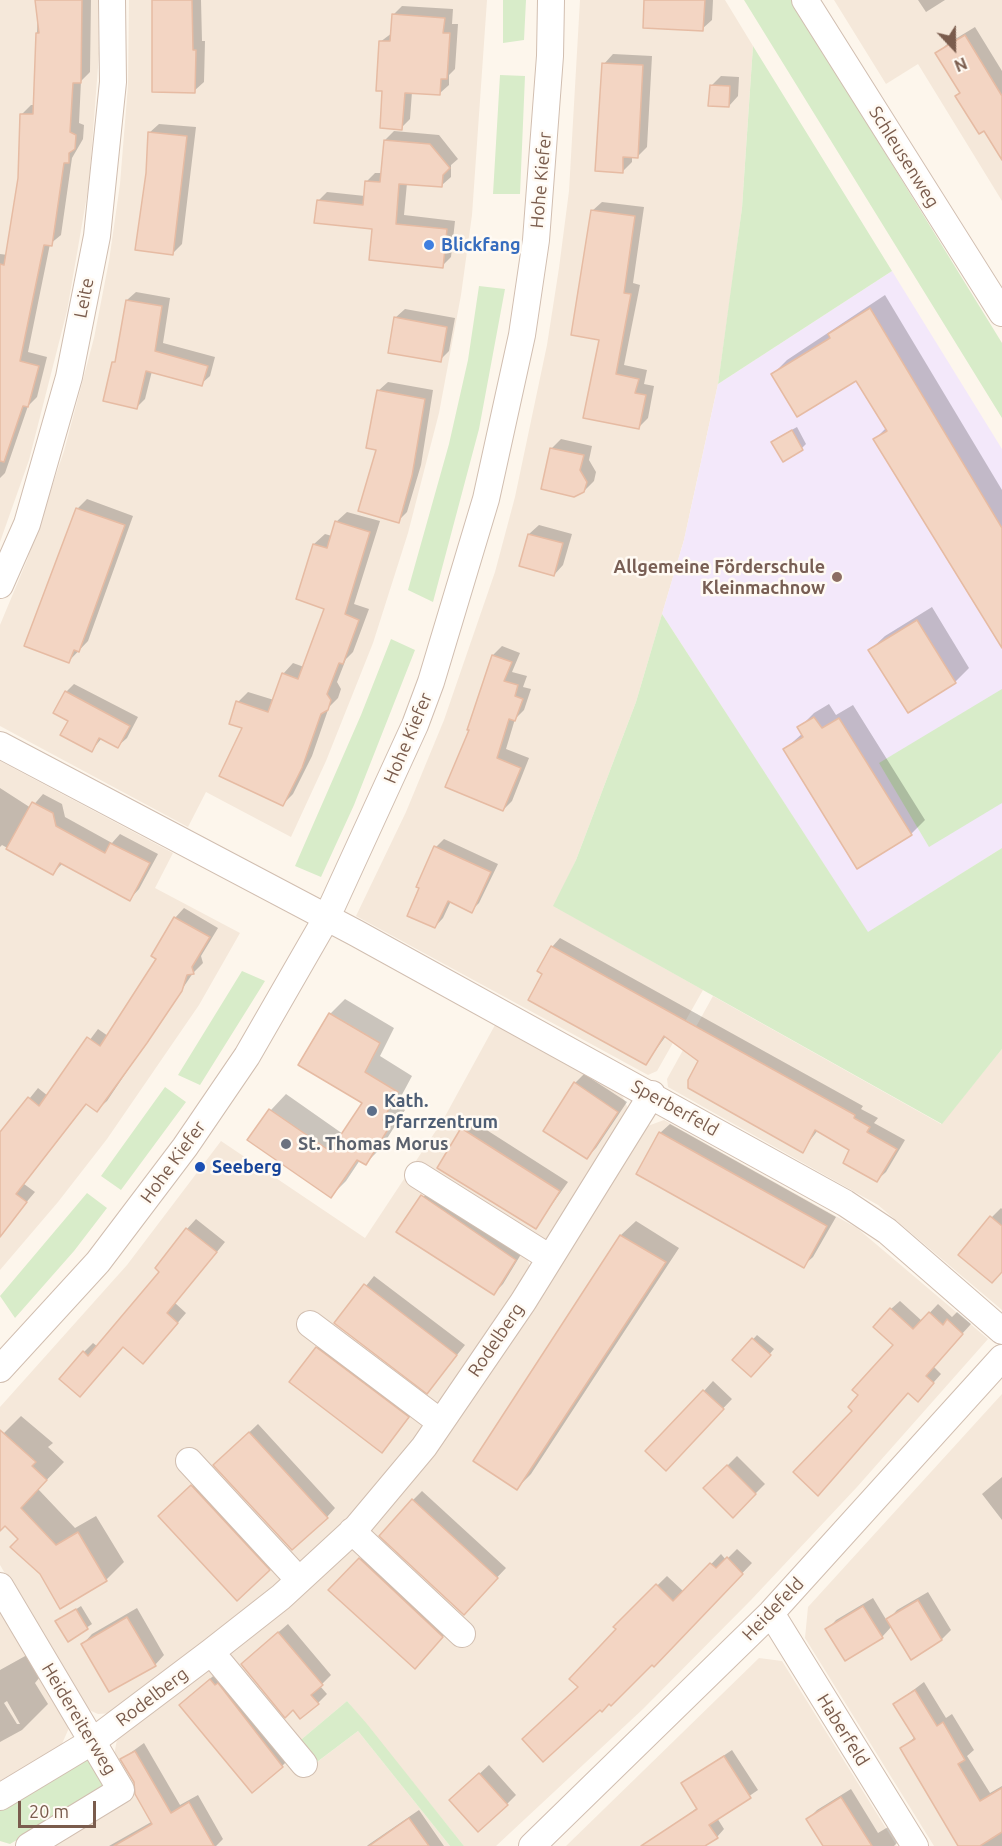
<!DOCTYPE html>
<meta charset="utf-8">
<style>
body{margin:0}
#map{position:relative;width:1002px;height:1846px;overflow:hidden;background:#fdf6ec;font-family:Ubuntu,sans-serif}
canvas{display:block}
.north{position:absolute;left:924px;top:18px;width:60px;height:60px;-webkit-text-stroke:4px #fffaf3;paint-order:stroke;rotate:158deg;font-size:16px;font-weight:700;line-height:24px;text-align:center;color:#7a5c4d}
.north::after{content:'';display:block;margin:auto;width:21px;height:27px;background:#7a5c4d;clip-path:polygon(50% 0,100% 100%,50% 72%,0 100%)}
.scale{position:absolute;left:18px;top:1801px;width:78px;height:27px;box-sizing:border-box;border:3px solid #7a5c4d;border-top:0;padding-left:8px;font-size:18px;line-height:21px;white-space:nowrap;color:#7a5c4d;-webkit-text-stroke:4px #fffaf3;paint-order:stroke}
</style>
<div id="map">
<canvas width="1002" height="1846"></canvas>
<div class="north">N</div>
<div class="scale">20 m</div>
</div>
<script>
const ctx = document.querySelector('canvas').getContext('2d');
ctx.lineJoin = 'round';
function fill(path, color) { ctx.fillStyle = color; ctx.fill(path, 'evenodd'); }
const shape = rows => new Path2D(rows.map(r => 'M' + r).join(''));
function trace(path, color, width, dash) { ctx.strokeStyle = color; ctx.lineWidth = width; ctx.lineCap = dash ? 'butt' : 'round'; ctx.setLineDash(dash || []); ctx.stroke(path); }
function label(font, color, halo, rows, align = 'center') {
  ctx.font = font + ' Ubuntu,sans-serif'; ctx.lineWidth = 5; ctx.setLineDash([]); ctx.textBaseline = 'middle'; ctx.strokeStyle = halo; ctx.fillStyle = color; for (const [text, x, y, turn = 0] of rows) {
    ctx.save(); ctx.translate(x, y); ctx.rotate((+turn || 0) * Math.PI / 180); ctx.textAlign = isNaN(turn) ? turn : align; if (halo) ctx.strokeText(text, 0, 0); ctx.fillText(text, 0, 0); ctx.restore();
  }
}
fill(shape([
 [0,0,98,0,99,54,89,184,67,311,29,460,0,542],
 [129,0,487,0,472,215,461,295,439,413,408,533,373,643,326,761,291,837,206,792,188,827,0,726,0,625,27,560,64,451,94,338,109,261,120,184,128,85],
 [580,0,725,0,753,46,742,208,731,292,718,384,684,540,636,702,576,860,554,906,703,990,657,1071,648,1075,356,916,406,812,444,720,495,572,515,497,547,345,559,268,569,191],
 [834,0,1002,0,1002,201,918,64,886,84],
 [0,761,173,853,155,888,240,933,199,1005,107,1139,58,1202,0,1270],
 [713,996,941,1124,1002,1049,1002,1310,878,1205,668,1087,667,1079],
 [495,1025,622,1095,629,1111,549,1238,533,1243,526,1252,530,1268,441,1402,426,1405,419,1414,422,1432,357,1510,305,1562,289,1561,280,1569,279,1585,113,1713,98,1714,89,1710,82,1703,0,1565,0,1407,127,1265,221,1141,365,1238,443,1120],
 [664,1120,857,1228,988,1339,857,1487,751,1600,643,1709,496,1846,464,1846,347,1701,296,1744,229,1664,231,1649,346,1550,362,1549,370,1541,370,1525,645,1127],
 [1002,1394,1002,1846,934,1846,805,1638,808,1607],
 [0,1603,69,1728,61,1746,0,1783],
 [759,1658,782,1661,897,1846,566,1846],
 [203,1670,221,1672,304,1772,358,1731,450,1846,45,1846,135,1794,114,1756,117,1739]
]), '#f5e8da');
fill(shape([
 [892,271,1002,449,1002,848,868,933,662,614,684,540,718,384]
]), '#f3e8fa');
fill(shape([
 [503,0,526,0,524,40,503,43],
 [744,0,791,0,1002,343,1002,418],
 [753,46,892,271,718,384,742,208],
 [500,75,525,76,520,194,493,194],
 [479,286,505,289,479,429,433,602,408,590,449,444,468,360],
 [662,614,868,932,1002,848,1002,1049,942,1124,553,906,576,860,636,702],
 [391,639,415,650,354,805,321,877,295,866,361,715],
 [1002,689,1002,803,929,847,879,763],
 [242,971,265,981,200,1085,178,1075],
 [165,1087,186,1102,121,1190,101,1176],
 [87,1193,107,1208,74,1251,15,1318,0,1296],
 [347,1701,367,1724,464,1846,450,1846,358,1731,313,1765,296,1744],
 [88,1759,94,1762,102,1779,103,1786,99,1792,10,1844,0,1841,0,1807]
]), '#d8ecc9');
fill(shape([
 [38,0,91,0,90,72,81,81,79,123,84,125,83,139,72,158,61,235,50,244,28,352,47,357,37,397,28,406,5,473,0,478,0,254,8,255,20,178,22,114,31,105,35,105],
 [153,0,201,0,202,41,205,41,204,82,194,91],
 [646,0,713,0,712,20,702,29],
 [918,0,945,0,926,12],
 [402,6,453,9,452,24,458,24,455,69,449,75,449,85,440,93,412,92,410,119,401,128,384,90,380,42,392,33,393,15],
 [975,27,1002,71,1002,139,961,92,937,54,947,44],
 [613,54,652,56,647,147,638,156,632,156,632,162,622,172,604,64],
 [721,76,739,77,738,96,729,106,711,86],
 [159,124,196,127,182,244,172,254,149,133],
 [394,131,439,135,458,159,451,165,451,177,442,185,407,183,404,215,455,221,451,257,442,266,318,201,327,192,365,196,366,182,375,173,383,173,385,140],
 [602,202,644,207,633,283,640,285,624,365,647,370,644,384,654,386,648,418,638,428,601,339,592,211],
 [136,292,170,298,163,343,215,357,210,376,201,384,152,371,145,399,137,407,114,363,117,360,127,300],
 [885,295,1002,490,1002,645,875,439,887,427,857,378,773,374,787,360],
 [405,309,455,318,449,351,440,360,395,318],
 [388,382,433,390,421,465,407,512,398,521,378,391],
 [797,427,806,444,802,448,777,438],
 [561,439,592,446,589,460,596,472,594,481,584,491,552,448],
 [87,499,133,516,88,641,68,662,77,509],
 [347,512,380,521,354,604,369,609,353,652,346,659,337,682,341,689,338,698,329,707,312,756,293,794,283,804,244,727,238,702,248,692,274,700,283,674,293,663,304,667,326,608,298,598,314,544,325,534,332,536,336,522],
 [539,525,572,534,563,565,554,575,529,534],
 [932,607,969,668,955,682,870,650,885,636],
 [502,646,520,653,512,672,527,676,523,687,531,689,524,710,515,719,506,749,529,758,512,801,503,810,471,730,493,655],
 [74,684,138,717,127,738,118,746,102,738,92,750,70,720,66,692],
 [829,704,836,715,853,705,925,820,911,834,785,749,803,733,799,728,814,713],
 [0,788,31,808,43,794,62,804,65,817,112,843,120,834,158,854,139,889,130,899,63,863,53,873,2,845,0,847],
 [444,839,498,864,479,903,471,911,451,901,443,918,435,927,436,847],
 [184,908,218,928,201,956,203,963,193,973,107,1101,97,1110,87,1103,24,1184,35,1192,2,1231,0,1229,0,1135,38,1088,48,1096,98,1029,108,1036,159,958,175,918],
 [560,938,863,1106,861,1109,878,1118,874,1123,905,1140,886,1172,877,1180,851,1150,818,1130,802,1151,700,1061,666,1036,646,1063,544,973,552,947],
 [345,999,394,1028,380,1056,412,1076,397,1104,405,1110,381,1148,366,1163,360,1160,346,1181,331,1196,249,1140,271,1110,286,1094,343,1134,364,1102,330,1014],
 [584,1074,627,1102,596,1148,587,1157,575,1083],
 [471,1120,568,1182,536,1227,462,1129],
 [670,1124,836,1217,813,1257,803,1266,660,1133],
 [431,1187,523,1251,503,1284,494,1293,398,1232],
 [1001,1208,1002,1209,1002,1271,992,1217],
 [196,1219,225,1242,175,1303,186,1313,152,1353,123,1346,89,1386,84,1352,93,1343,98,1347,161,1272,187,1229],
 [636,1221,679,1248,531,1474,517,1488,475,1461,621,1235],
 [374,1276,465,1345,427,1392,336,1323],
 [900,1301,922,1321,938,1304,952,1317,957,1312,971,1324,933,1366,941,1374,926,1391,909,1392,854,1411,895,1344,891,1309],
 [757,1335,774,1349,755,1371,734,1360],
 [326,1340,417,1408,382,1451,317,1348],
 [713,1381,732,1399,675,1459,704,1391],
 [21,1416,53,1443,48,1447,64,1462,38,1489,75,1528,96,1516,124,1562,106,1580,20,1538,0,1519,0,1437],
 [258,1424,335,1508,327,1517,215,1465],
 [737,1456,765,1484,733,1516,705,1488],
 [1002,1477,1002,1520,982,1494],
 [201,1478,277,1561,269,1569,169,1507],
 [422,1491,506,1568,472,1604,413,1500],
 [737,1549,752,1563,654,1665,652,1663,579,1687,618,1629,615,1627,667,1576,684,1592,721,1554,726,1560],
 [369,1550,451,1628,423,1658,330,1590],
 [928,1592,951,1630,942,1639,892,1626,882,1637,827,1630,836,1620,873,1598,887,1621,897,1610],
 [81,1606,92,1624,68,1640,57,1622],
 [137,1608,164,1655,155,1665,83,1644,92,1634],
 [288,1624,331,1675,320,1686,327,1694,318,1703,293,1708,252,1655],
 [27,1655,40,1677,35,1683,48,1704,22,1730,0,1742,0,1670],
 [7,1701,20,1724,17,1724,4,1703],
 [219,1671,291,1757,282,1766,190,1696],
 [924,1682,946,1718,952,1714,974,1750,967,1756,990,1793,1002,1786,1002,1846,962,1846,902,1748,915,1737,895,1704],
 [144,1743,180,1805,198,1795,223,1839,216,1846,109,1846,153,1821,122,1759],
 [732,1750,758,1790,717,1818,724,1829,717,1837,702,1846,671,1846,664,1833,698,1807,683,1783],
 [489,1765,516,1795,507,1804,461,1791],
 [851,1789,878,1833,888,1827,898,1842,894,1846,825,1846,808,1819,817,1810],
 [419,1810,444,1846,367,1846,368,1845]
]), '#0003');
const building = shape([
 [35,0,82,0,81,83,73,83,70,132,76,135,75,149,69,153,69,163,64,163,52,246,44,245,20,361,39,366,28,407,23,406,4,462,0,461,0,264,4,265,18,178,20,114,33,114,36,33,39,33,35,0],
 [152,0,192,0,193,50,196,50,195,93,152,92,152,0],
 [644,0,705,0,703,31,643,28,644,0],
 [392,14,445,18,443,33,450,33,447,79,441,79,440,95,405,93,402,130,380,128,382,91,376,91,379,41,390,41,392,14],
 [965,35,1002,96,1002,160,984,131,979,134,955,96,960,93,935,53,965,35],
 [602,63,643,65,638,158,623,157,623,173,595,171,602,63],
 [710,85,730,86,729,107,708,106,710,85],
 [148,132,187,136,173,255,135,250,146,173,148,132],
 [384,140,430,144,450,168,443,175,442,187,399,184,396,224,447,229,443,268,369,260,372,229,314,223,317,200,363,205,365,181,380,182,384,140],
 [591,210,635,216,624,293,631,294,616,374,639,379,635,393,646,395,639,429,583,418,599,340,571,335,591,210],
 [126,300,162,306,155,351,208,366,202,386,146,371,137,409,103,401,112,362,115,362,126,300],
 [870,308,1002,528,1002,648,873,439,887,431,856,381,797,417,771,374,830,338,828,334,870,308],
 [394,317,447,327,441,362,388,353,394,317],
 [377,390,425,399,412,476,399,523,358,511,376,450,366,448,377,390],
 [792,430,803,450,783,462,771,442,792,430],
 [550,448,584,455,580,470,587,482,584,492,574,497,541,489,550,448],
 [76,508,125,525,79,652,74,650,69,663,24,646,76,508],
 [335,521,370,532,345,614,359,620,343,664,339,663,327,694,331,700,328,710,321,714,302,768,283,806,219,776,242,728,229,724,236,701,268,712,282,673,298,679,324,609,296,599,313,544,327,548,335,521],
 [528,534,563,543,554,576,519,566,528,534],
 [917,620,956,683,908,713,868,650,917,620],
 [492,655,512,662,504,681,518,685,515,696,523,699,515,721,509,719,497,758,521,768,503,811,445,787,469,730,467,730,492,655],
 [65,691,130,726,118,748,99,738,92,752,60,735,68,721,53,713,65,691],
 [814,717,822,728,839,718,912,835,857,869,783,749,803,737,797,727,814,717],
 [32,802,53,813,56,826,105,853,110,843,150,863,130,901,60,863,53,875,6,849,32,802],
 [434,846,491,872,472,913,448,901,435,928,407,916,419,888,416,887,434,846],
 [174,917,210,937,192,967,194,974,187,975,182,991,147,1043,97,1112,86,1104,16,1194,27,1202,0,1237,0,1132,28,1097,39,1106,87,1037,100,1046,156,959,151,956,174,917],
 [551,946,855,1115,854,1118,870,1127,867,1132,897,1149,877,1182,843,1163,849,1150,815,1130,803,1153,688,1088,688,1080,698,1061,664,1036,646,1065,528,1000,542,974,537,971,551,946],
 [329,1013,380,1043,365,1072,398,1092,383,1120,390,1126,366,1165,357,1160,331,1198,247,1140,269,1109,330,1151,362,1103,298,1065,329,1013],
 [574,1082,618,1112,587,1159,543,1131,574,1082],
 [461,1128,560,1191,536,1229,437,1168,461,1128],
 [659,1132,827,1226,804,1268,636,1174,659,1132],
 [421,1195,516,1260,494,1295,396,1232,421,1195],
 [990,1216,1002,1226,1002,1272,992,1283,958,1255,990,1216],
 [186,1228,217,1252,167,1313,178,1323,143,1364,123,1347,80,1397,59,1379,83,1351,88,1356,159,1272,155,1268,186,1228],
 [620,1235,666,1262,517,1490,473,1461,620,1235],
 [364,1284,457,1355,427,1394,334,1323,364,1284],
 [890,1308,913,1329,929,1312,943,1325,947,1319,963,1334,926,1376,934,1383,918,1402,908,1393,818,1496,793,1472,852,1411,848,1407,858,1395,852,1390,893,1345,873,1327,890,1308],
 [752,1338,771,1355,751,1377,732,1360,752,1338],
 [316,1347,409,1417,382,1453,289,1382,316,1347],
 [703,1390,724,1409,666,1471,645,1451,703,1390],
 [0,1430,36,1462,32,1466,47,1480,21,1508,56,1545,78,1532,107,1581,60,1609,40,1574,10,1547,18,1539,5,1526,0,1531,0,1430],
 [249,1432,328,1518,292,1550,213,1465,249,1432],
 [727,1465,756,1494,733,1518,703,1488,727,1465],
 [191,1485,270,1570,237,1601,158,1516,191,1485],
 [412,1499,498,1578,464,1615,379,1536,412,1499],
 [727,1557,743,1574,654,1667,652,1665,611,1706,609,1704,602,1712,600,1710,543,1762,522,1739,578,1687,569,1679,616,1629,613,1627,656,1584,673,1601,710,1563,716,1568,727,1557],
 [359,1558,443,1637,415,1669,328,1590,359,1558],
 [918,1600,942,1640,911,1660,886,1619,918,1600],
 [863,1606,883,1638,845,1661,825,1629,863,1606],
 [76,1609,88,1629,68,1642,55,1621,76,1609],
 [127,1617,156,1666,109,1692,81,1644,127,1617],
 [278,1632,323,1685,311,1695,319,1704,300,1719,293,1710,285,1718,241,1664,278,1632],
 [210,1679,215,1685,218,1683,283,1767,252,1793,179,1705,210,1679],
 [915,1690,937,1726,943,1722,965,1760,958,1764,980,1801,1002,1788,1002,1832,980,1846,958,1846,900,1748,915,1739,893,1704,915,1690],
 [135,1751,171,1813,189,1802,214,1846,114,1846,152,1824,135,1794,134,1782,120,1759,135,1751],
 [724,1756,751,1798,709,1825,718,1838,705,1846,641,1846,697,1809,681,1783,724,1756],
 [479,1773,508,1805,478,1832,449,1800,479,1773],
 [841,1797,872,1846,823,1846,806,1819,841,1797],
 [409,1818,429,1846,369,1846,409,1818]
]);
fill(building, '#f3d5c3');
trace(building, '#e6bba3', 1.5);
const minor = shape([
 [805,0,1002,313],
 [0,585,27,524,69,377,97,236,113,82,112,0],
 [0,745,356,933,845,1203,887,1231,1002,1331],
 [418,1175,550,1258],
 [310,1324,440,1422],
 [0,1369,98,1262,185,1147,247,1056,327,917,415,725,431,682,486,499,522,335,536,240,550,56,551,0],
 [189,1461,299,1580],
 [352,1531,462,1634],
 [0,1586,121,1790,29,1846],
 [771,1613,915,1846],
 [211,1652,304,1764],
 [0,1797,93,1741,211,1652,281,1597,357,1527,424,1447,523,1302,652,1094],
 [532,1846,771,1613,1002,1358]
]);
trace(minor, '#d1beb0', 28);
trace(minor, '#fff', 26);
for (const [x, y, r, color] of [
 [429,245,6,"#3f7fe0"],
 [837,577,6,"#8d6e63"],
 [372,1111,6,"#5c6f8a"],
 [286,1144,6,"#6b7280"],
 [200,1167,6,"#1a4fb4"]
]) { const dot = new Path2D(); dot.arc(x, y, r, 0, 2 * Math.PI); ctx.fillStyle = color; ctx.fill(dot); trace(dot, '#fffaf3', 2); }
label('18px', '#7a5c4d', '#fffaf3', [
 ["Schleusenweg",904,157,58],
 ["Hohe Kiefer",541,180,-85],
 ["Leite",84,298,-79],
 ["Hohe Kiefer",408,738,-67],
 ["Sperberfeld",675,1108,29],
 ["Hohe Kiefer",173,1162,-54],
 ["Rodelberg",496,1340,-56],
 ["Heidefeld",773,1609,-46],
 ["Rodelberg",152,1697,-37],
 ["Heidereiterweg",79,1719,59],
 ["Haberfeld",843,1730,58]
]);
label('bold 18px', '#366cbe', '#fffaf3', [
 ["Blickfang",441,245]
], 'left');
label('bold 18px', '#785e54', '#fffaf3', [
 ["Allgemeine Förderschule",825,567],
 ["Kleinmachnow",825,588]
], 'right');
label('bold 18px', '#4e5e75', '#fffaf3', [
 ["Kath.",384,1101],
 ["Pfarrzentrum",384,1122]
], 'left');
label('bold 18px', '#5b616d', '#fffaf3', [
 ["St. Thomas Morus",298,1144]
], 'left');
label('bold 18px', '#164399', '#fffaf3', [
 ["Seeberg",212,1167]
], 'left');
</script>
